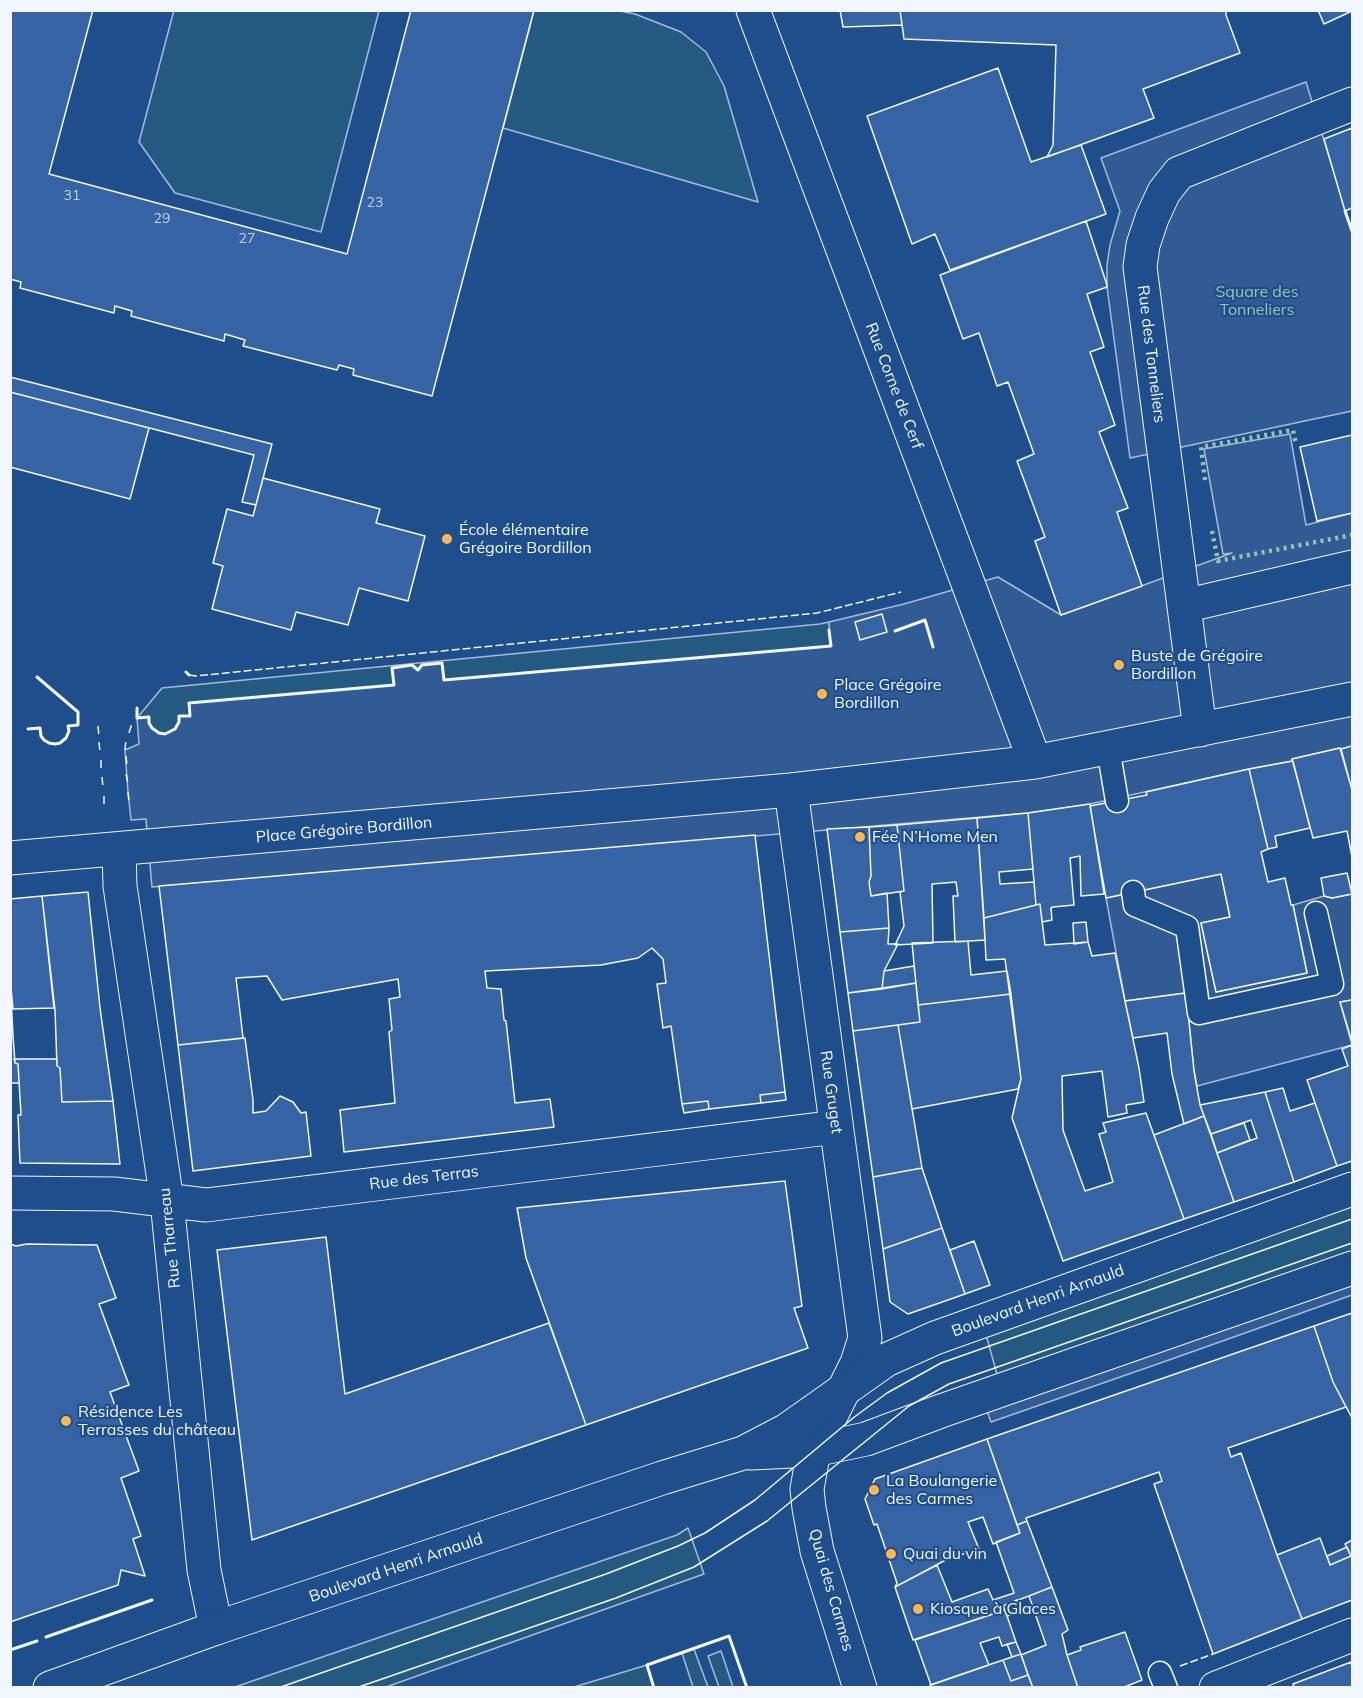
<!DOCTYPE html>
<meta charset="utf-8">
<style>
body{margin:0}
#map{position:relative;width:1363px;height:1698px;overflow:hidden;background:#1f4e8c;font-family:Mulish,sans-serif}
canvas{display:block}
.frame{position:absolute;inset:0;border:12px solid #f2f6ff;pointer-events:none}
</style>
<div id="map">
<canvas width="1363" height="1698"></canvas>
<div class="frame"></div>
</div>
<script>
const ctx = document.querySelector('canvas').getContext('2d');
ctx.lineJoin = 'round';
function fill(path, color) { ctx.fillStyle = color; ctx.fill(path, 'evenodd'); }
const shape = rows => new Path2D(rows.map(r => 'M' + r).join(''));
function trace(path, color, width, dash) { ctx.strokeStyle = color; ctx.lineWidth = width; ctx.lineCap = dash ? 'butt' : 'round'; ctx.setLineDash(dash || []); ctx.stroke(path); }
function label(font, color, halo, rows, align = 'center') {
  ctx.font = font + ' Mulish,sans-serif'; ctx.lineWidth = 4.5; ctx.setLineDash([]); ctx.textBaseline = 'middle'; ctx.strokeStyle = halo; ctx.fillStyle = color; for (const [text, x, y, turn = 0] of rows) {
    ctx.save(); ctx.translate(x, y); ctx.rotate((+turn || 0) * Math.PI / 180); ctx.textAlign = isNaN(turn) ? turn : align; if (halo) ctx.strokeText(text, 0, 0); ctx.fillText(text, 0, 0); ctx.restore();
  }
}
const green = shape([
 [174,10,379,11,321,232,175,193,139,142,174,10],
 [620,11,635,14,681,32,706,52,724,86,758,202,503,128,534,11,620,11],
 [829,622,831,646,444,680,442,663,418,670,394,685,189,703,190,716,179,722,175,729,165,734,159,733,152,728,149,723,148,717,137,718,162,688,820,624,829,622],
 [1352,1204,1352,1253,998,1378,985,1331,1352,1204],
 [688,1528,704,1574,386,1687,235,1687,677,1535,688,1528],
 [694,1649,708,1687,693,1687,682,1653,694,1649],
 [721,1651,733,1687,719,1687,708,1656,721,1651],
 [647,1665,654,1687,574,1687,647,1665]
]);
fill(green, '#245a82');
trace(green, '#a8bbd7', 1.5);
const parking = shape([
 [1306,82,1352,231,1352,411,1130,458,1107,287,1107,265,1110,245,1120,211,1101,158,1306,82],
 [1290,434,1306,525,1352,513,1352,746,1341,749,1340,748,1292,759,1292,761,1249,769,1090,804,1028,813,152,887,146,819,131,820,128,792,125,750,139,744,137,718,149,717,149,723,152,728,159,733,165,734,175,729,179,722,179,716,190,716,189,703,394,685,392,668,412,665,418,670,422,665,442,663,444,680,830,646,829,622,904,604,998,577,1061,615,1232,553,1223,554,1204,449,1290,434],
 [1221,874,1230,917,1201,923,1216,992,1307,973,1293,905,1324,896,1332,898,1352,894,1352,1000,1340,1002,1352,1045,1197,1086,1194,1071,1186,993,1125,1001,1106,898,1221,874],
 [1352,1283,1352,1295,1169,1360,991,1422,987,1411,1352,1283]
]);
fill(parking, '#305b95');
trace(parking, '#a8bbd7', 1.5);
const building = shape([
 [10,10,93,10,49,174,347,254,411,10,534,10,432,396,353,375,354,369,339,365,337,370,243,346,245,340,225,334,224,341,131,316,132,311,115,306,114,313,20,288,21,282,10,279,10,10],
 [840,10,900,10,902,25,843,27,840,10],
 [900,10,1226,10,1226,15,1240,53,1143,89,1154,118,1047,157,1053,145,1056,45,904,39,900,10],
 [1318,10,1352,10,1352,11,1324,24,1318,10],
 [998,68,1031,162,1081,145,1106,214,950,270,935,234,912,244,867,116,998,68],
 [1352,128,1352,208,1345,211,1324,139,1352,128],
 [1086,221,1107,285,1107,287,1087,294,1104,347,1090,352,1115,425,1099,432,1128,508,1117,512,1142,586,1061,615,1035,541,1045,537,1017,461,1034,454,1008,382,997,386,979,333,963,339,940,275,1086,221],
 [10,377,272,444,256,505,242,502,254,455,10,392,10,377],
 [10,392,149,428,130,499,10,467,10,392],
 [1352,435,1352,513,1317,521,1300,447,1352,435],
 [263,478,380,509,376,523,425,536,408,601,359,588,348,625,296,612,291,630,212,609,223,566,213,563,227,509,253,516,263,478],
 [882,614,887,632,860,640,855,622,882,614],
 [1352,746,1352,790,1341,749,1352,746],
 [1340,748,1352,790,1352,857,1347,831,1313,838,1292,759,1340,748],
 [1293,761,1310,828,1275,836,1277,847,1268,849,1249,769,1293,761],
 [1249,769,1268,849,1261,852,1268,882,1285,878,1291,905,1293,905,1307,973,1216,992,1201,923,1230,917,1221,874,1106,898,1090,806,1147,795,1146,792,1249,769],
 [1090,804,1104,894,1081,896,1080,856,1070,858,1074,905,1053,907,1051,908,1052,920,1042,922,1040,904,1036,905,1028,813,1090,804],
 [1028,813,1033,869,999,872,1000,884,1034,882,1036,905,984,918,977,818,1028,813],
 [977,818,985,940,955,942,953,896,958,896,956,882,932,884,933,943,895,945,904,926,900,892,904,891,897,825,977,818],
 [897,825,904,891,871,896,869,882,871,876,869,827,897,825],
 [869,827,871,876,869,882,871,896,887,893,889,928,840,932,827,829,869,827],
 [755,835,785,1092,760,1095,761,1103,709,1109,708,1101,682,1104,671,1026,663,1028,657,984,666,983,663,959,652,948,638,958,601,965,485,971,487,988,501,989,504,1020,506,1021,515,1103,550,1099,554,1127,344,1152,340,1110,395,1103,389,1032,392,1030,389,999,400,997,398,979,282,1000,267,976,236,978,243,1038,178,1045,159,886,755,835],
 [1347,873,1352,894,1332,898,1324,896,1321,878,1347,873],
 [88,892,100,1008,113,1101,62,1102,60,1068,57,1066,55,1010,42,896,88,892],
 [42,896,54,1008,13,1009,10,977,10,899,42,896],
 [1040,904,1045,945,1088,942,1092,956,1115,953,1139,1068,1144,1102,1126,1105,1127,1113,1108,1117,1102,1071,1062,1076,1063,1130,1085,1191,1113,1182,1099,1134,1106,1132,1103,1123,1146,1113,1184,1219,1063,1261,1012,1118,1021,1079,1005,959,986,960,984,918,1040,904],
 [1086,922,1088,942,1074,944,1073,923,1086,922],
 [889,928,888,944,898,944,884,971,882,989,848,993,840,932,889,928],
 [968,941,971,975,1007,971,1011,994,918,1005,912,943,968,941],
 [914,966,916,983,882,989,884,971,914,966],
 [10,977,13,1036,10,1036,10,977],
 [916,983,920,1022,853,1031,848,993,916,983],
 [1186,993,1194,1071,1200,1105,1204,1116,1184,1124,1172,1074,1167,1033,1133,1038,1125,1001,1186,993],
 [1011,994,1021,1079,1018,1089,912,1109,898,1025,920,1022,918,1005,1011,994],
 [1352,1000,1352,1042,1340,1002,1352,1000],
 [898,1025,922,1168,873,1177,853,1031,898,1025],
 [10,1036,13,1036,15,1063,18,1064,19,1083,10,1083,10,1036],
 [245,1038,253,1100,253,1113,266,1111,280,1096,293,1102,301,1113,306,1112,311,1156,193,1171,178,1045,245,1038],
 [1352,1045,1352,1161,1337,1166,1307,1080,1348,1066,1342,1049,1352,1045],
 [14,1059,57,1059,57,1066,60,1068,62,1102,113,1101,120,1164,20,1163,18,1115,21,1115,18,1064,15,1063,14,1059],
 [1283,1088,1290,1111,1315,1103,1337,1166,1294,1182,1265,1092,1283,1088],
 [785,1092,786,1100,761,1103,760,1095,785,1092],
 [1265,1092,1294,1182,1234,1202,1217,1153,1257,1138,1251,1120,1211,1134,1200,1105,1265,1092],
 [708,1101,709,1109,684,1113,682,1104,708,1101],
 [1204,1116,1234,1202,1184,1219,1154,1135,1204,1116],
 [1244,1123,1250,1140,1217,1153,1211,1134,1244,1123],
 [922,1168,942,1228,883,1249,873,1177,922,1168],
 [785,1181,802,1306,794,1308,808,1348,586,1425,526,1258,517,1208,785,1181],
 [942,1228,965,1294,908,1314,890,1302,883,1249,942,1228],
 [326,1237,345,1394,549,1323,586,1425,252,1540,217,1250,326,1237],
 [974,1241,990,1285,965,1294,950,1250,974,1241],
 [10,1244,16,1246,27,1244,97,1245,116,1298,99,1304,129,1385,110,1392,139,1471,121,1478,141,1536,133,1539,145,1576,121,1570,118,1585,10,1622,10,1244],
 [1352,1313,1352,1418,1333,1382,1314,1326,1352,1313],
 [1314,1326,1333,1382,1346,1407,1228,1448,1231,1457,1241,1453,1277,1555,1302,1619,1213,1654,1154,1484,1162,1481,1159,1472,1026,1518,1027,1521,1017,1525,987,1439,1314,1326],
 [987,1439,1020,1533,993,1544,983,1517,968,1522,979,1549,957,1556,957,1554,895,1587,897,1583,877,1524,874,1525,865,1499,875,1479,987,1439],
 [1027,1521,1052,1587,1003,1606,1005,1610,913,1640,895,1587,937,1565,952,1602,988,1589,993,1600,1014,1593,996,1542,1020,1533,1017,1525,1027,1521],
 [1320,1538,1330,1565,1351,1556,1345,1544,1352,1540,1352,1600,1302,1619,1277,1555,1320,1538],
 [1347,1547,1351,1556,1330,1565,1327,1556,1347,1547],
 [1052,1587,1068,1630,1062,1634,1067,1655,1078,1688,1033,1688,1021,1655,1046,1645,1029,1596,1052,1587],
 [1017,1600,1021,1612,1007,1616,1003,1606,1017,1600],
 [1005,1610,1016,1642,1002,1646,999,1637,980,1643,989,1665,931,1685,915,1640,1005,1610],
 [1125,1632,1142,1680,1122,1688,1078,1688,1067,1655,1081,1650,1080,1647,1125,1632],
 [1016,1642,1021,1654,1012,1657,1007,1644,1016,1642],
 [1021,1654,1028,1675,1011,1681,1003,1660,1021,1654],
 [1003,1660,1011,1681,1028,1675,1033,1688,931,1688,930,1685,1003,1660],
 [1351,1662,1352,1667,1352,1688,1294,1688,1293,1684,1351,1662]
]);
fill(building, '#3563a3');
trace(building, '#f2f6ff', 1.5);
const service = shape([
 [1108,748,1117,801],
 [1133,892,1135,905,1187,927,1199,1013,1332,984,1316,913],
 [1160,1673,1166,1688]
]);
const minor = shape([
 [753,10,1035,762],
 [1184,606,1352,567],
 [1200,730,1140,267,1143,245,1152,218,1164,192,1179,173,1352,104],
 [791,790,865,1338,857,1363,814,1450,807,1489,809,1508,817,1551,860,1688],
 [119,849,120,886,167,1201,204,1570,216,1628],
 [10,858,791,790,1035,762,1352,699],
 [10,1193,114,1194,206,1205,836,1127],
 [1216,1688,1352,1635]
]);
const tertiary = shape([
 [751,1453,814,1450,866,1439,941,1411,1352,1268],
 [50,1688,216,1628,662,1478,743,1453,787,1430,886,1360,935,1338,1352,1189]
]);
trace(service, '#f2f6ff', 25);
trace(minor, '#f2f6ff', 35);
trace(tertiary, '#f2f6ff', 35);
trace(service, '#1f4e8c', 22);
trace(minor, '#1f4e8c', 33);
trace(tertiary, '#1f4e8c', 33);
trace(shape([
 [278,1688,606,1574,678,1546,705,1533,755,1500,853,1418,887,1393,941,1363,1352,1219],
 [356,1688,616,1598,694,1567,767,1521,909,1406,949,1384,1352,1243]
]), '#f2f6ff', 1.5);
trace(shape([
 [1205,480,1201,447,1293,430,1296,444],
 [1212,531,1218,561,1352,535]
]), '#97c8a6', 4.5, [3, 4.5]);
trace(shape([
 [189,675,196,676,817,613,901,592],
 [98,726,99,737],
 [129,733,132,723],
 [99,742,100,752],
 [125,750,126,739],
 [126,756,127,766],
 [101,760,101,770],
 [126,774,128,783],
 [102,777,103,787],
 [128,792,129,802],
 [104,796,104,806],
 [1180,1666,1213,1654]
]), '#f2f6ff', 1.5, [8, 3]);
trace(shape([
 [1345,211,1352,231],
 [895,631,925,620,933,647],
 [186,672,189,675],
 [137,708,137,718,149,717,149,723,152,728,159,733,165,734,175,729,179,722,179,716,190,716,189,703,394,685,392,668,412,665,418,670,422,665,442,663,444,680,831,646,829,630],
 [28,729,40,728,41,736,44,740,49,743,55,744,60,743,66,738,69,731,68,726,78,725,78,712,37,677],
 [46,1637,152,1600],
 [10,1650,37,1641],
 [654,1688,647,1665,729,1636,747,1688]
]), '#f2f6ff', 3);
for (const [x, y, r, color] of [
 [447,539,6,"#ffb74d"],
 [1119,665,6,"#ffb74d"],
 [822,694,6,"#ffb74d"],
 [860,837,6,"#ffb74d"],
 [66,1421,6,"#ffb74d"],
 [874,1490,6,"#ffb74d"],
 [891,1554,6,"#ffb74d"],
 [918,1609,6,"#ffb74d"]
]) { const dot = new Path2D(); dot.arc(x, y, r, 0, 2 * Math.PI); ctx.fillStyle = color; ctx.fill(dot); trace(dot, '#1f4e8c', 2); }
label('14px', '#c3d1e8', null, [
 ["31",72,196],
 ["23",375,203],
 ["29",162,219],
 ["27",247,239]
]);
label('16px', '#97c8a6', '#1f4e8c', [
 ["Square des",1257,292],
 ["Tonneliers",1257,310]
]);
label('16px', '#f2f6ff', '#1f4e8c', [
 ["Rue des Tonneliers",1151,354,83],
 ["Rue Corne de Cerf",894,386,69],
 ["Place Grégoire Bordillon",344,830,-5],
 ["Rue Gruget",831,1092,82],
 ["Rue des Terras",424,1178,-7],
 ["Rue Tharreau",170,1238,-96],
 ["Boulevard Henri Arnauld",1038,1301,-20],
 ["Boulevard Henri Arnauld",396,1568,-19],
 ["Quai des Carmes",831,1590,74]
]);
label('16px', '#f2f6ff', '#1f4e8c', [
 ["École élémentaire",459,530],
 ["Grégoire Bordillon",459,548],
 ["Buste de Grégoire",1131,656],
 ["Bordillon",1131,674],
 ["Place Grégoire",834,685],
 ["Bordillon",834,703],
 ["Fée N’Home Men",872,837],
 ["Résidence Les",78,1412],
 ["Terrasses du château",78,1430],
 ["La Boulangerie",886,1481],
 ["des Carmes",886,1499],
 ["Quai du vin",903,1554],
 ["Kiosque à Glaces",930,1609]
], 'left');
</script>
